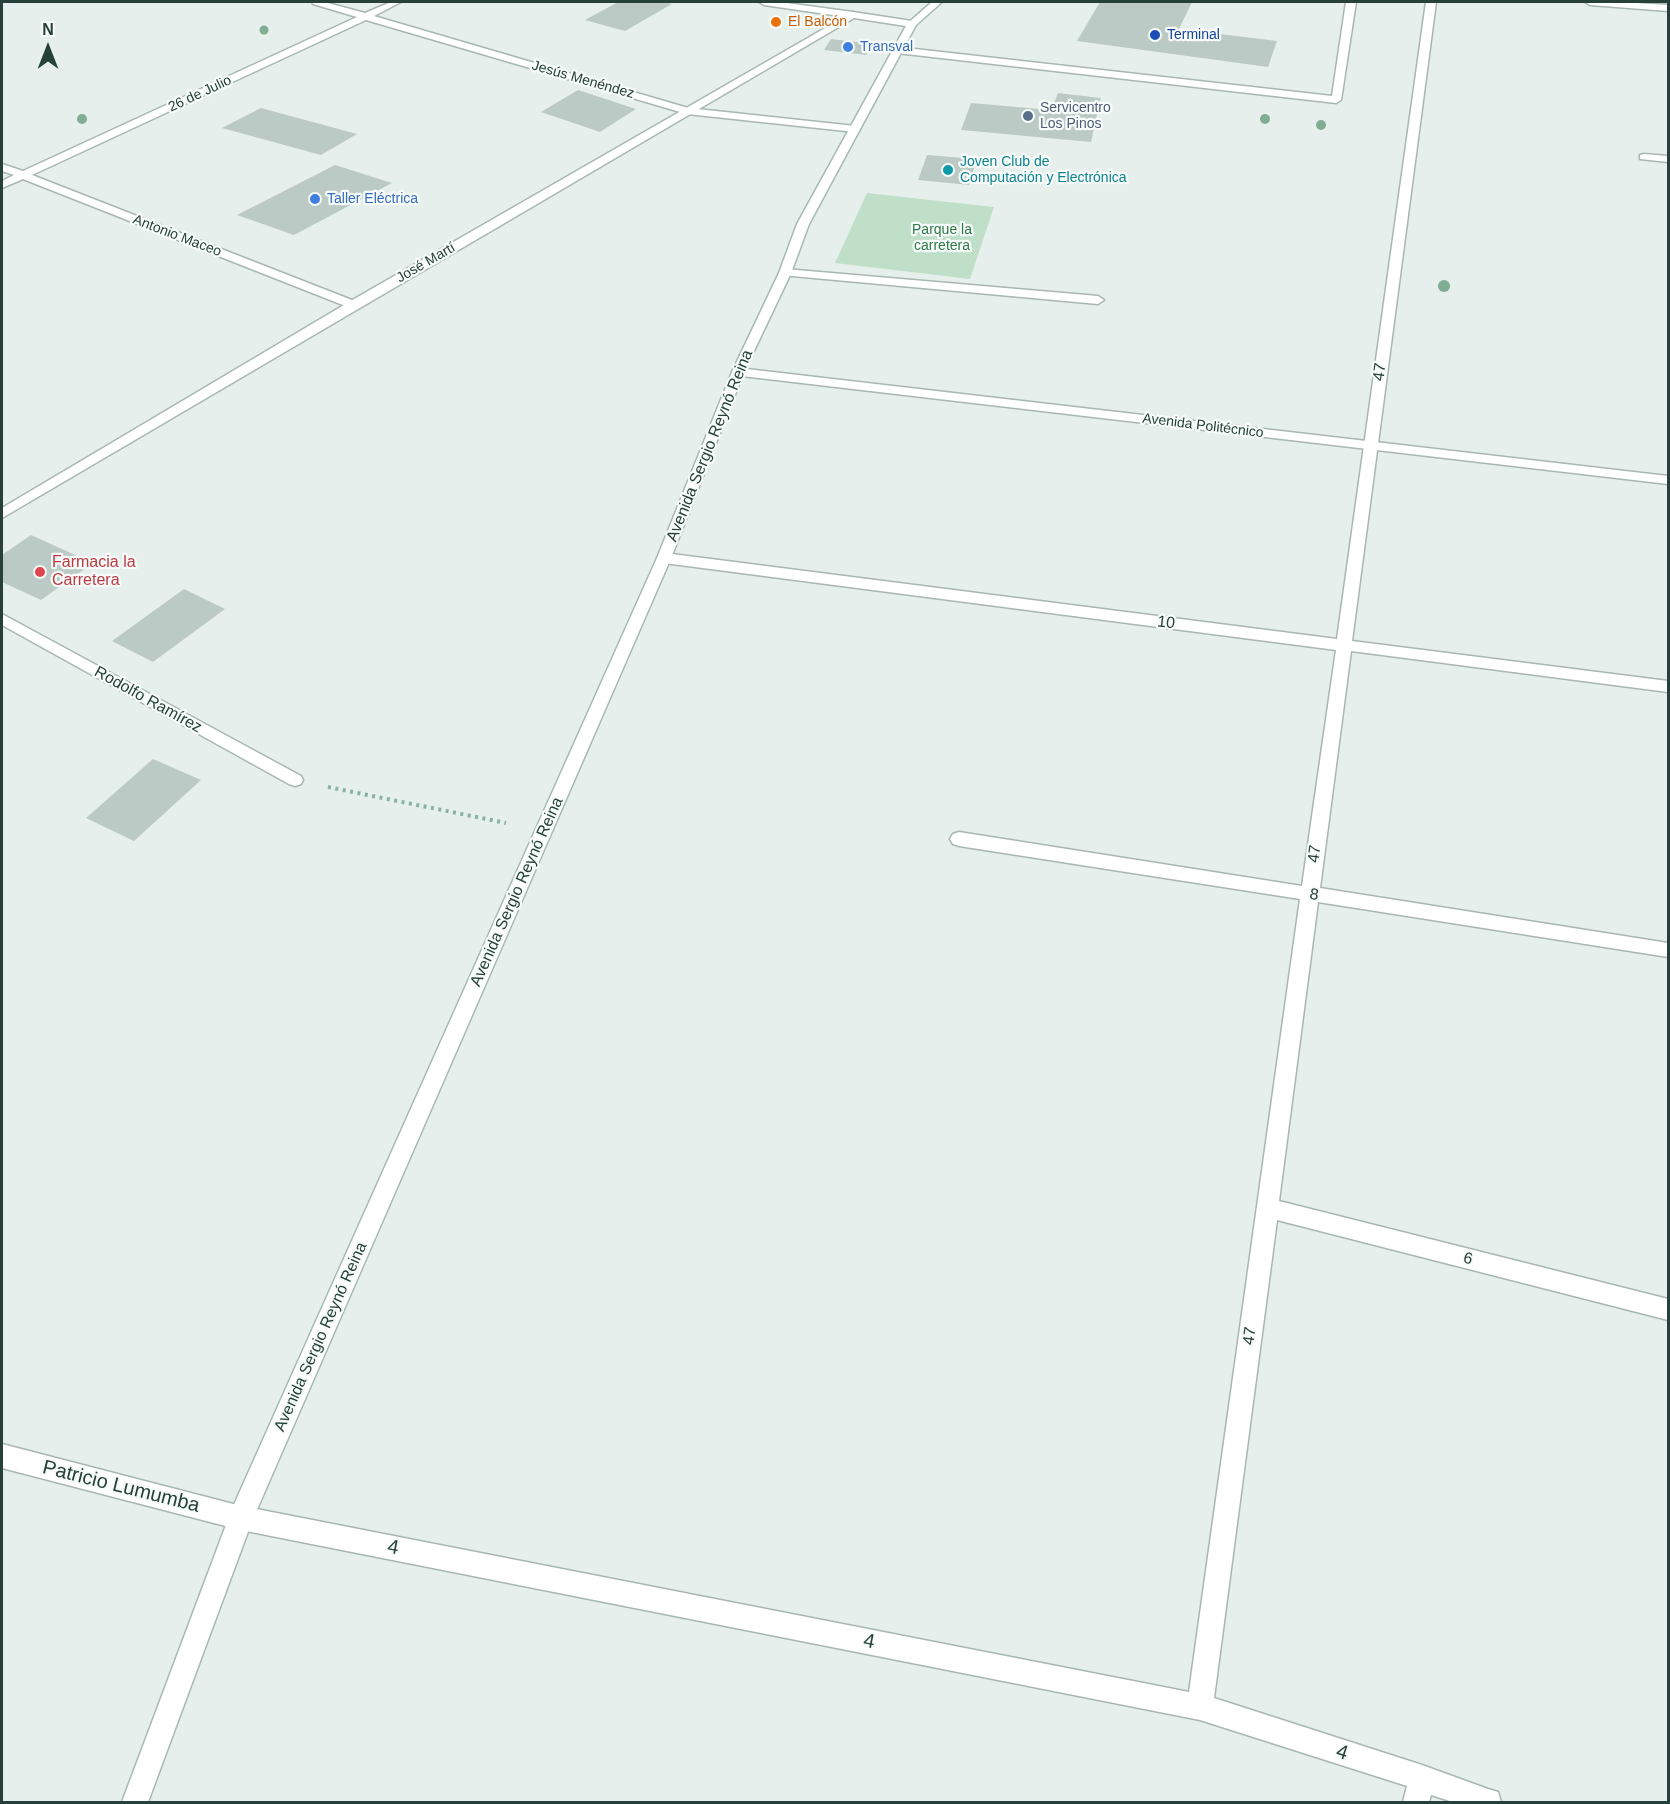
<!DOCTYPE html>
<meta charset="utf-8">
<style>
body{margin:0}
#map{position:relative;width:1670px;height:1804px;overflow:hidden;background:#e6efeb;font-family:Arial,sans-serif}
canvas{display:block}
.frame{position:absolute;inset:0;border:3px solid #254139;pointer-events:none}
.north{position:absolute;left:18px;top:18px;width:60px;height:60px;-webkit-text-stroke:4px #f7fbf9;paint-order:stroke;rotate:0deg;font-size:16px;font-weight:700;line-height:24px;text-align:center;color:#254139}
.north::after{content:'';display:block;margin:auto;width:21px;height:27px;background:#254139;clip-path:polygon(50% 0,100% 100%,50% 72%,0 100%)}
</style>
<div id="map">
<canvas width="1670" height="1804"></canvas>
<div class="frame"></div>
<div class="north">N</div>
</div>
<script>
const ctx = document.querySelector('canvas').getContext('2d');
ctx.lineJoin = 'round';
function fill(path, color) { ctx.fillStyle = color; ctx.fill(path, 'evenodd'); }
const shape = rows => new Path2D(rows.map(r => 'M' + r).join(''));
function trace(path, color, width, dash) { ctx.strokeStyle = color; ctx.lineWidth = width; ctx.lineCap = dash ? 'butt' : 'round'; ctx.setLineDash(dash || []); ctx.stroke(path); }
function label(font, color, halo, rows, align = 'center') {
  ctx.font = font + ' Arial,sans-serif'; ctx.lineWidth = 4.5; ctx.setLineDash([]); ctx.textBaseline = 'middle'; ctx.strokeStyle = halo; ctx.fillStyle = color; for (const [text, x, y, turn = 0] of rows) {
    ctx.save(); ctx.translate(x, y); ctx.rotate((+turn || 0) * Math.PI / 180); ctx.textAlign = isNaN(turn) ? turn : align; if (halo) ctx.strokeText(text, 0, 0); ctx.fillText(text, 0, 0); ctx.restore();
  }
}
fill(shape([
 [867,193,994,207,970,279,835,263]
]), '#c0dfc8');
fill(shape([
 [618,2,662,2,672,4,625,31,585,20],
 [1100,2,1192,2,1179,29,1277,41,1268,67,1077,41],
 [831,39,873,44,866,55,824,50],
 [578,90,636,109,600,132,541,112],
 [1058,93,1101,98,1096,111,1053,106],
 [971,103,1097,114,1091,142,961,130],
 [261,108,357,134,321,155,222,128],
 [927,155,977,159,969,185,918,180],
 [335,165,392,183,294,235,237,215],
 [31,535,93,563,41,600,2,582,2,555],
 [184,589,225,609,153,662,112,641],
 [153,759,201,780,134,841,86,818]
]), '#bbcac4');
const service = shape([
 [1346,2,1356,2,1341,100,1336,103,897,53,892,50,897,47,1332,96,1346,2],
 [1644,154,1668,156,1668,162,1640,159,1640,155,1644,154],
 [785,269,1098,296,1104,300,1098,304,781,275,781,271,785,269]
]);
const minor = shape([
 [312,2,324,2,365,13,391,2,401,2,374,16,688,108,855,126,860,129,855,132,687,114,366,20,32,175,357,302,357,308,353,309,23,179,2,188,2,181,14,175,2,171,2,164,23,171,357,17,313,4,312,2],
 [759,2,779,2,853,12,858,15,853,18,764,5,759,2],
 [1426,2,1436,2,1352,641,1668,681,1668,692,1351,651,1320,888,1668,943,1668,957,1318,902,1279,1201,1668,1299,1668,1320,1277,1220,1214,1698,1422,1765,1488,1789,1498,1792,1501,1802,1453,1802,1431,1795,1429,1802,1403,1802,1407,1786,1200,1720,241,1530,2,1468,2,1444,241,1506,1189,1692,1300,899,959,846,953,844,950,839,953,834,959,832,1302,886,1336,650,664,563,657,558,664,553,1337,639,1426,2],
 [1585,2,1619,2,1668,5,1668,11,1590,5,1585,2],
 [2,614,301,776,303,780,301,784,295,786,289,784,2,625,2,614]
]);
const tertiary = shape([
 [853,12,912,21,917,24,912,27,854,18,2,518,2,508,349,302,853,12],
 [738,368,1668,476,1668,484,733,375,732,372,738,368]
]);
const secondary = shape([
 [932,2,942,2,916,25,809,224,791,273,744,372,671,558,252,1521,148,1802,122,1802,232,1509,657,558,732,372,779,273,797,224,907,24,932,2]
]);
trace(service, '#a8b7b2', 3);
trace(minor, '#a8b7b2', 3);
trace(tertiary, '#a8b7b2', 3);
trace(secondary, '#a5bab2', 3);
trace(shape([
 [328,787,506,823]
]), '#87b2a4', 4, [3, 4.5]);
fill(service, '#fff');
fill(minor, '#fff');
fill(tertiary, '#fff');
fill(secondary, '#fff');
ctx.fillStyle = '#81ae92';
for (const [x, y, r] of [
 [264,30,4.5],
 [82,119,5],
 [1265,119,5],
 [1321,125,5],
 [1444,286,6]
]) { ctx.beginPath(); ctx.arc(x, y, r, 0, 2 * Math.PI); ctx.fill(); }
for (const [x, y, r, color] of [
 [776,22,6,"#e8710a"],
 [1155,35,6,"#1a4fb4"],
 [848,47,6,"#3f7fe0"],
 [1028,116,6,"#5c6f8a"],
 [948,170,6,"#0f9aa8"],
 [315,199,6,"#3f7fe0"],
 [40,572,6,"#e0444e"]
]) { const dot = new Path2D(); dot.arc(x, y, r, 0, 2 * Math.PI); ctx.fillStyle = color; ctx.fill(dot); trace(dot, '#f7fbf9', 2); }
label('14px', '#c56008', '#f7fbf9', [
 ["El Balcón",788,22]
], 'left');
label('14px', '#164399', '#f7fbf9', [
 ["Terminal",1167,35]
], 'left');
label('14px', '#366cbe', '#f7fbf9', [
 ["Transval",860,47],
 ["Taller Eléctrica",327,199]
], 'left');
label('14px', '#254139', '#f7fbf9', [
 ["Jesús Menéndez",583,80,16],
 ["26 de Julio",200,94,-25],
 ["Antonio Maceo",177,236,21],
 ["José Martí",426,263,-30],
 ["Avenida Politécnico",1203,426,7]
]);
label('14px', '#4e5e75', '#f7fbf9', [
 ["Servicentro",1040,108],
 ["Los Pinos",1040,124]
], 'left');
label('14px', '#0d838f', '#f7fbf9', [
 ["Joven Club de",960,162],
 ["Computación y Electrónica",960,178]
], 'left');
label('14px', '#2f784a', '#f7fbf9', [
 ["Parque la",942,230],
 ["carretera",942,246]
]);
label('16px', '#254139', '#f7fbf9', [
 ["47",1380,372,-82],
 ["Avenida Sergio Reynó Reina",710,446,-68],
 ["10",1166,623,7],
 ["Rodolfo Ramírez",148,700,29],
 ["47",1315,854,-83],
 ["Avenida Sergio Reynó Reina",517,892,-66],
 ["8",1314,895,9],
 ["6",1468,1259,14],
 ["47",1250,1336,-82],
 ["Avenida Sergio Reynó Reina",321,1337,-66]
]);
label('16px', '#be3a42', '#f7fbf9', [
 ["Farmacia la",52,563],
 ["Carretera",52,581]
], 'left');
label('20px', '#254139', '#f7fbf9', [
 ["Patricio Lumumba",121,1487,14],
 ["4",393,1548,11],
 ["4",869,1642,11],
 ["4",1342,1753,18]
]);
</script>
